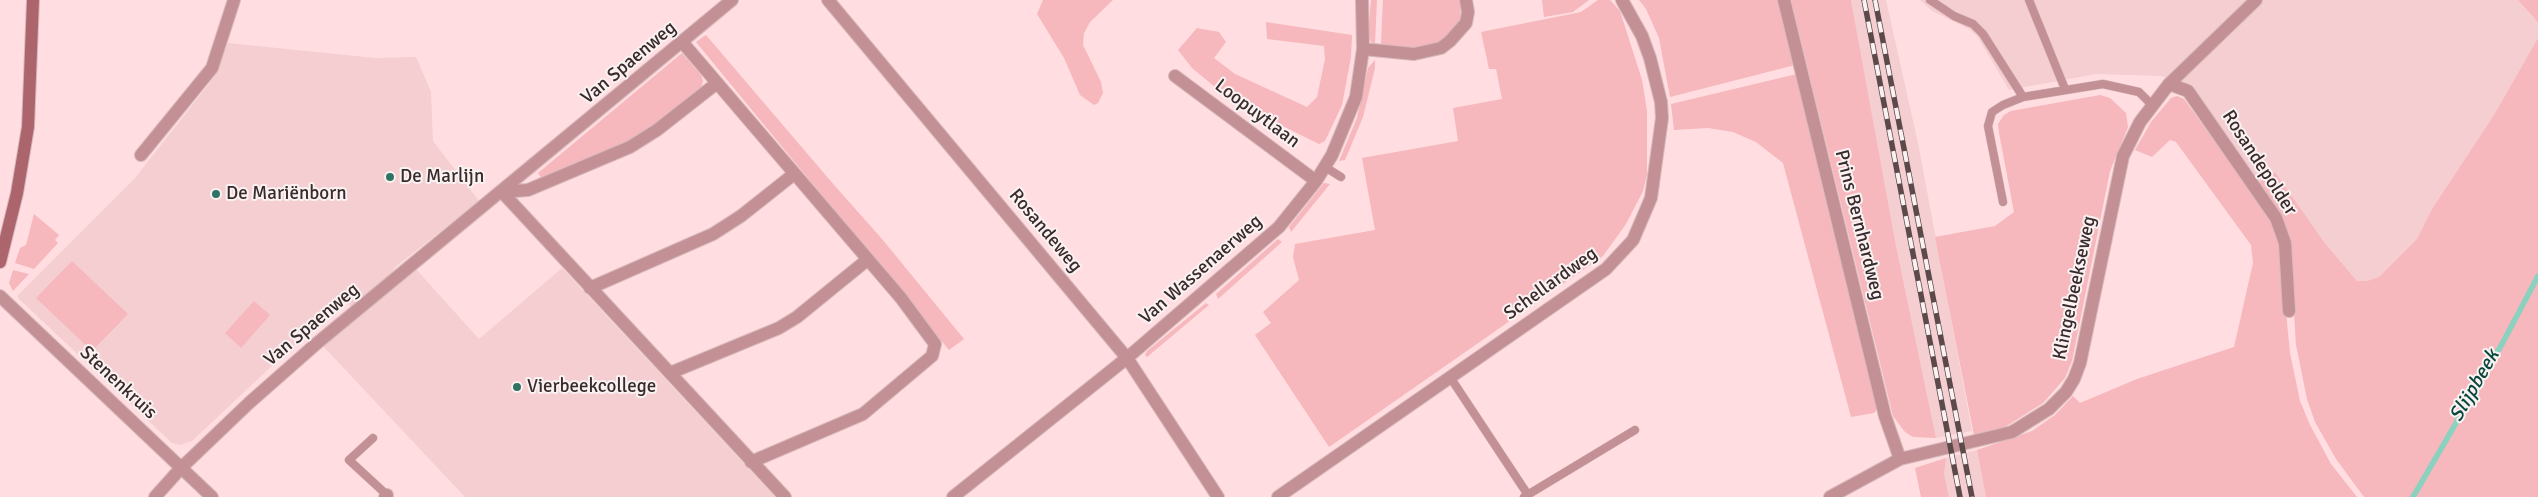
<!DOCTYPE html>
<meta charset="utf-8">
<style>
body{margin:0}
canvas{display:block;background:#ffdde0}
</style>
<canvas width="2538" height="497"></canvas>
<script>
const ctx = document.querySelector('canvas').getContext('2d');
ctx.lineJoin = 'round';
function fill(path, color) { ctx.fillStyle = color; ctx.fill(path, 'evenodd'); }
const shape = rows => new Path2D(rows.map(r => 'M' + r).join(''));
function trace(path, color, width, dash) { ctx.strokeStyle = color; ctx.lineWidth = width; ctx.lineCap = dash ? 'butt' : 'round'; ctx.setLineDash(dash || []); ctx.stroke(path); }
function label(font, color, halo, rows, align = 'center') {
  ctx.font = font + ' Signika,sans-serif'; ctx.lineWidth = 4; ctx.setLineDash([]); ctx.textBaseline = 'middle'; ctx.strokeStyle = halo; ctx.fillStyle = color; for (const [text, x, y, turn = 0] of rows) {
    ctx.save(); ctx.translate(x, y); ctx.rotate((+turn || 0) * Math.PI / 180); ctx.textAlign = isNaN(turn) ? turn : align; if (halo) ctx.strokeText(text, 0, 0); ctx.fillText(text, 0, 0); ctx.restore();
  }
}
fill(shape([
 [1851,0,1886,0,1918,143,1972,431,1936,438,1896,246],
 [1920,0,2518,0,2538,23,2538,38,2494,115,2432,209,2417,239,2379,277,2367,281,2357,281,2324,242,2275,172,2258,183,2191,85,2160,76,2096,74,2009,90,1977,36,1969,29,1932,11],
 [228,43,375,58,416,57,431,92,433,141,479,201,394,268,390,278,353,308,344,301,292,347,192,441,180,445,172,443,18,298,18,295,135,178,212,80,218,70],
 [415,268,479,339,562,268,775,497,465,497,321,344],
 [1977,450,1986,497,1949,497,1944,474,1946,458]
]), '#f5ced1');
fill(shape([
 [1043,0,1113,0,1090,22,1084,33,1083,45,1101,82,1103,93,1098,103,1094,105,1080,95,1064,58,1037,14],
 [1371,0,1377,0,1375,44,1371,42,1368,34],
 [1383,0,1461,0,1460,21,1440,43,1428,47,1408,48,1381,44],
 [1542,0,1589,0,1573,12,1544,17],
 [1598,0,1610,0,1620,11,1642,80,1647,111,1647,175,1643,191,1626,224,1603,256,1329,447,1255,335,1271,323,1263,312,1299,280,1293,257,1295,244,1375,230,1362,158,1458,141,1453,108,1502,99,1496,69,1489,69,1481,32,1581,12],
 [1639,0,1778,0,1795,65,1670,97,1659,38,1646,9],
 [1791,0,1851,0,1896,246,1936,438,1913,437,1905,432,1893,416],
 [2518,0,2538,0,2538,23,2534,18],
 [1266,22,1352,35,1351,57,1342,105,1325,141,1319,144,1232,101,1192,68,1178,50,1197,28,1219,32,1226,42,1214,58,1235,74,1307,107,1317,97,1325,59,1324,46,1267,39],
 [706,35,834,185,882,239,964,339,949,350,696,42],
 [2538,38,2538,497,2364,497,2336,459,2315,422,2307,399,2296,345,2292,280,2258,183,2275,172,2324,242,2357,281,2367,281,2379,277,2417,239,2432,209,2494,115],
 [682,53,701,75,703,81,701,88,656,126,629,141,542,179,538,173],
 [1375,60,1375,68,1363,117,1345,160,1339,161,1357,118,1368,68],
 [1797,74,1877,409,1874,413,1851,417,1783,163,1756,142,1733,132,1708,128,1674,130,1671,104],
 [2100,95,2110,98,2126,113,2128,127,2110,171,2072,361,2065,378,2043,403,2005,427,1974,435,1935,237,1995,226,2014,212,1999,133,1998,124,2004,115,2011,111],
 [2177,96,2184,99,2272,220,2278,233,2290,353,2300,401,2310,425,2331,464,2357,497,1986,497,1977,450,2032,431,2055,415,2073,396,2080,403,2137,379,2234,347,2253,263,2251,245,2176,142,2170,140,2152,157,2135,150,2151,122,2171,98],
 [1324,183,1330,184,1291,232,1289,227],
 [34,214,59,235,55,240,58,243,34,269,15,263,20,248,26,245],
 [1278,239,1282,242,1218,299,1216,294],
 [72,261,128,314,92,351,36,298],
 [13,270,29,274,13,291,9,283],
 [254,301,270,315,241,348,225,333],
 [1206,303,1209,305,1147,357,1145,355,1147,351],
 [1946,458,1944,474,1949,497,1921,497,1915,468]
]), '#f6b7bd');
trace(shape([
 [2413,497,2502,344,2538,276]
]), '#8ad1bf', 5.5);
const lane = shape([
 [1930,0,1954,16,1973,24,1983,34,2023,97],
 [2029,0,2065,89],
 [1325,167,1341,177],
 [2003,202,1988,126,1992,112,2003,105,2023,97,2103,84,2139,92,2152,105],
 [1450,377,1528,495],
 [373,438,349,460,387,495],
 [1524,497,1635,430]
]);
const street = shape([
 [828,0,1127,358,1218,497],
 [1784,0,1885,416,1900,459],
 [683,43,901,298,935,344,932,356,863,414,751,462],
 [1363,49,1414,54,1441,48,1450,41,1466,23,1468,12,1466,0],
 [1175,76,1316,181],
 [2169,84,2188,91,2276,218,2285,243,2289,311],
 [141,155,212,68,234,0],
 [502,192,785,497],
 [502,192,528,190,630,147,657,130,717,83],
 [590,288,713,234,741,216,794,174],
 [0,296,212,497],
 [670,373,779,328,797,317,867,260],
 [155,497,181,468,249,403,316,344,732,0],
 [385,497,387,495],
 [953,497,1127,358,1279,227,1316,181,1332,155,1356,97,1363,49,1362,0],
 [1278,497,1606,269,1633,240,1651,198,1662,118,1661,102,1650,58,1642,36,1622,0],
 [1830,497,1900,459,2012,432,2049,409,2066,392,2074,379,2080,363,2123,156,2140,122,2169,84,2256,0]
]);
const secondary = shape([
 [0,262,17,193,28,127,33,0]
]);
trace(lane, '#d7b9bc', 9);
trace(street, '#d7b9bc', 14);
trace(secondary, '#d7b9bc', 14);
trace(lane, '#c29095', 8);
trace(street, '#c29095', 12);
trace(secondary, '#ac656d', 12);
const rail = shape([
 [1864,0,1960,497],
 [1875,0,1972,497]
]);
trace(rail, '#5c4a4b', 5.5);
trace(rail, '#faf2f2', 4, [11]);
for (const [x, y, r, color] of [
 [390,177,5,"#307364"],
 [216,194,5,"#307364"],
 [517,387,5,"#307364"]
]) { const dot = new Path2D(); dot.arc(x, y, r, 0, 2 * Math.PI); ctx.fillStyle = color; ctx.fill(dot); trace(dot, '#faf2f2', 2); }
label('19px', '#392a2b', '#faf2f2', [
 ["Van Spaenweg",629,63,-40],
 ["Loopuytlaan",1257,114,37],
 ["Rosandepolder",2259,163,57],
 ["Prins Bernhardweg",1859,225,76],
 ["Rosandeweg",1045,231,50],
 ["Van Wassenaerweg",1201,270,-41],
 ["Schellardweg",1551,284,-36],
 ["Klingelbeekseweg",2075,288,-78],
 ["Van Spaenweg",312,325,-40],
 ["Stenenkruis",118,383,43]
]);
label('19px', '#392a2b', '#faf2f2', [
 ["De Marlijn",400,177],
 ["De Mariënborn",226,194],
 ["Vierbeekcollege",527,387]
], 'left');
label('italic 20px', '#06463b', '#faf2f2', [
 ["Slijpbeek",2475,386,-60]
]);
</script>
